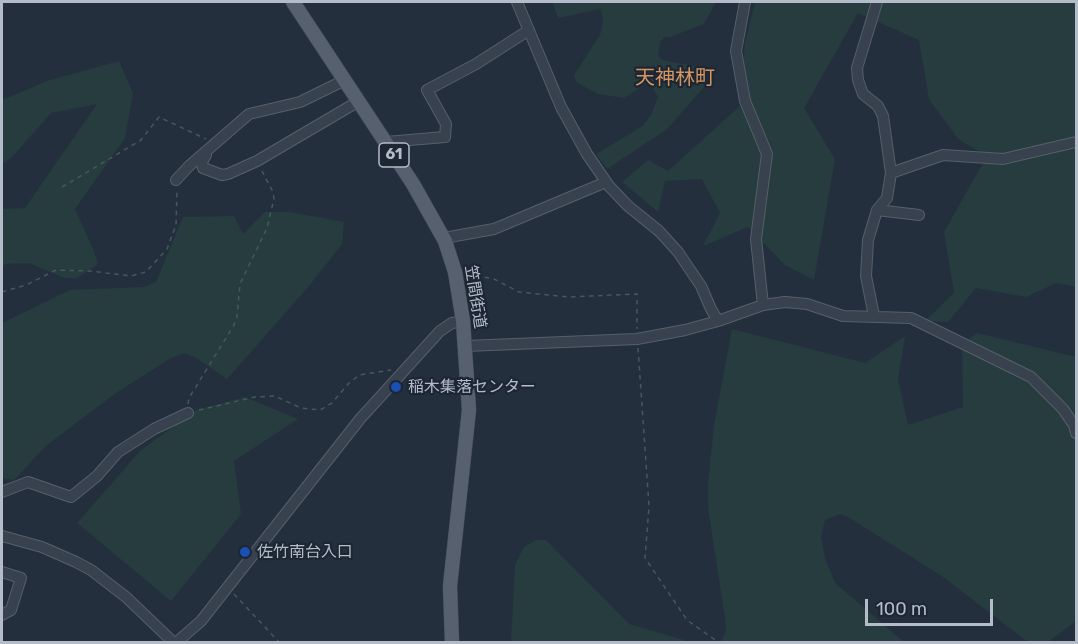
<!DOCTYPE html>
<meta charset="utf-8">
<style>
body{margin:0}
#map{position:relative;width:1078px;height:644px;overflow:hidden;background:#242f3e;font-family:Rubik,sans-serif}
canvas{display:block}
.frame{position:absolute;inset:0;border:3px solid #b4bcc9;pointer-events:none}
.scale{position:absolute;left:865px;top:599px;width:128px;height:27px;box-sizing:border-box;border:3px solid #b4bcc9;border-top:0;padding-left:8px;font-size:18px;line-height:21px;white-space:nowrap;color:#b4bcc9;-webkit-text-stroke:4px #1d2633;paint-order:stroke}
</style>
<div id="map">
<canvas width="1078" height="644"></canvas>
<div class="frame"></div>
<div class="scale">100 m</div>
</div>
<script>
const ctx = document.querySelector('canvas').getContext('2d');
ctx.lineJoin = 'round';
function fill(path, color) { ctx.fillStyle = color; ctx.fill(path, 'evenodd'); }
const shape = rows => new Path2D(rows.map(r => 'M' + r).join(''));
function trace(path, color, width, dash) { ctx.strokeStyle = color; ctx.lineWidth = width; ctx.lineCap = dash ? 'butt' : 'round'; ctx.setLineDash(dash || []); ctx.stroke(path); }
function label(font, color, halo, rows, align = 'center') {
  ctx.font = font + ' Rubik,"Noto Sans JP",sans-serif'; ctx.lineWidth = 4.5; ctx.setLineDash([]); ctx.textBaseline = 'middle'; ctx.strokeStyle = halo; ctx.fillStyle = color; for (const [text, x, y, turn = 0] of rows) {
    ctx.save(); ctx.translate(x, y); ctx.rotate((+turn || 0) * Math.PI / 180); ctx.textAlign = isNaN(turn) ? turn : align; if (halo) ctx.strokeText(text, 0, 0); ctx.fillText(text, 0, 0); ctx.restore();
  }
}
fill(shape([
 [552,2,716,2,704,24,670,37,664,37,660,43,658,55,662,60,694,66,702,75,704,87,667,129,607,169,596,154,643,126,651,115,658,97,649,82,624,98,598,94,576,82,574,75,600,35,603,22,601,9,558,18],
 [755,2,1076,2,1076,287,1056,283,1026,297,976,288,948,322,925,321,954,293,944,232,987,156,958,139,929,99,919,40,858,13,804,108,835,159,814,280,785,265,748,227,703,246,720,213,702,179,665,181,658,212,622,182,648,160,668,171,740,106,745,43],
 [119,61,133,93,125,138,75,209,94,251,98,264,77,278,65,278,29,263,5,264,2,268,2,209,25,208,97,104,51,113,11,158,2,164,2,97,5,99,47,81],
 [265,212,290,212,344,222,342,244,309,286,227,379,196,358,184,353,171,358,116,393,47,445,14,480,2,478,2,323,70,290,144,287,156,282,183,217,234,216,243,234],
 [732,329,865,363,905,336,898,379,908,425,963,407,962,344,977,333,1076,357,1076,621,1048,642,1028,642,943,577,848,517,840,514,825,520,821,537,825,558,835,583,904,642,721,642,726,630,725,618,708,508,708,483,714,425],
 [245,397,298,419,234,461,241,514,171,601,77,523,140,451,196,410],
 [536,540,546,540,629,624,691,642,511,642,515,565,524,547]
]), '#263c3f');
const minor = shape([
 [517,2,561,107,587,154,609,186,628,206,659,231,678,252,701,286,711,309,718,321],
 [745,2,736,51,745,101,767,154,756,239,763,305],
 [386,142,445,137,446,124,427,90,476,64,529,30],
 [206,151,206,155,202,162,203,168,222,175,228,174,257,161,359,101],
 [891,173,943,155,1003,159,1076,142],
 [176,180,189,166,249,114,300,102,345,80],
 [877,210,919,215],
 [444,238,494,229,606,182],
 [874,316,866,276,868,240,877,210,887,198,891,173,883,116,878,106,863,94,858,80,857,68,877,2],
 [466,346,637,339,685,330,718,321,763,305,785,302,807,304,843,316,911,318,1031,377,1063,409,1074,425,1076,433],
 [2,492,28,482,71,497,97,476,118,452,154,429,188,413],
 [2,536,42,547,76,562,91,570,126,597,173,642],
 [2,572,21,578,11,610,2,615],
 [177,642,201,621,360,419,440,331,452,323,463,321]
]);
const major = shape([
 [293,2,413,184,445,241,455,272,463,321,469,410,450,586,452,642]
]);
trace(minor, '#565f6c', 12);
trace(major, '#414a57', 15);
trace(shape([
 [62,187,141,140,159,117,206,139],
 [467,274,494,279,519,292,548,295,569,297,637,294,637,329],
 [2,292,26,285,56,270,90,271,131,276,146,272,167,249,176,225,177,190],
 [638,348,649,506,645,558,687,620,718,642],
 [188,404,189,398,234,325,237,317,240,284,267,228,274,199,273,192,262,171],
 [199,410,255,397,275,396,301,408,320,410,332,403,348,384,359,375,391,370],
 [234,594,279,642]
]), '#44595c', 1.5, [4.5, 4.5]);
trace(minor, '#38414e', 10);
trace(major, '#56606e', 14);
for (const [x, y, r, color] of [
 [396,387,6,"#1a4fb4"],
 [245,552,6,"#1a4fb4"]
]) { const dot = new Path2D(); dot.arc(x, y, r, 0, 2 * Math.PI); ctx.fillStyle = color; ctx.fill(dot); trace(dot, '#1d2633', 2); }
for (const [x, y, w] of [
 [394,155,30]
]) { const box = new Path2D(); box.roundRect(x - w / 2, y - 12, w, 24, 4.5); ctx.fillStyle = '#1d2633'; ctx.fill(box); trace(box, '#b4bcc9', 1.5); }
label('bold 15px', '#b4bcc9', null, [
 ["61",394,155]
]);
label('16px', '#b4bcc9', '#1d2633', [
 ["笠間街道",475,297,81]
]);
label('16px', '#b4bcc9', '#1d2633', [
 ["稲木集落センター",408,387],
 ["佐竹南台入口",257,552]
], 'left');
label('20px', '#d59563', '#1d2633', [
 ["天神林町",675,78]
]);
</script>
